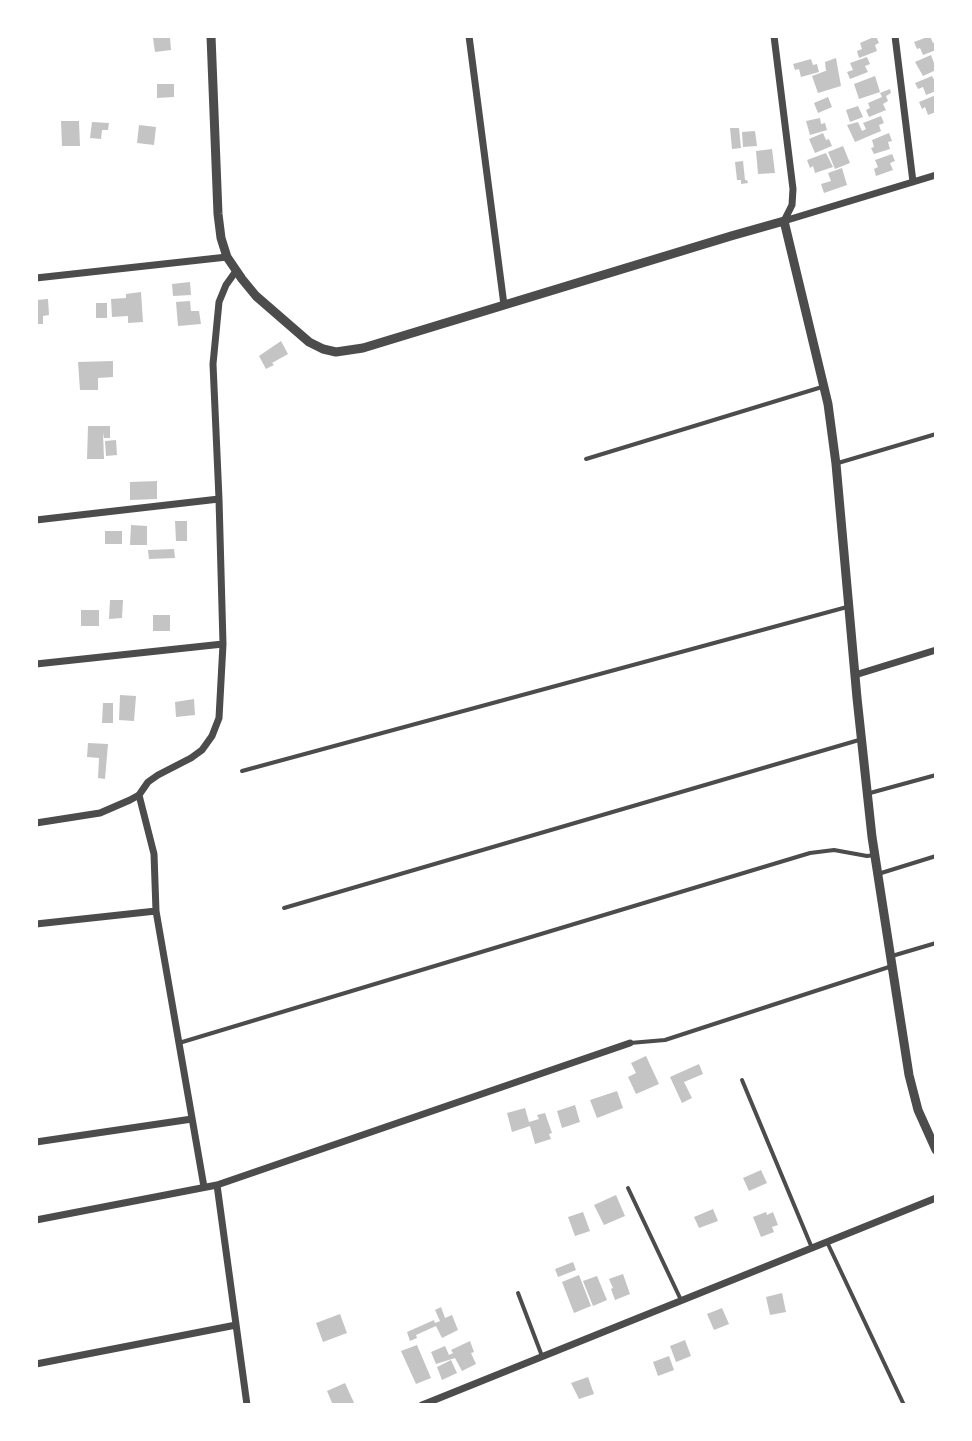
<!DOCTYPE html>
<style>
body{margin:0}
#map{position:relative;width:972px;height:1441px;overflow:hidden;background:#fff;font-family:Barlow,sans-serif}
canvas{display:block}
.frame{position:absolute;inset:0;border:38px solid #fff;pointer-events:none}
</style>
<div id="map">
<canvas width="972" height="1441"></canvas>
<div class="frame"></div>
</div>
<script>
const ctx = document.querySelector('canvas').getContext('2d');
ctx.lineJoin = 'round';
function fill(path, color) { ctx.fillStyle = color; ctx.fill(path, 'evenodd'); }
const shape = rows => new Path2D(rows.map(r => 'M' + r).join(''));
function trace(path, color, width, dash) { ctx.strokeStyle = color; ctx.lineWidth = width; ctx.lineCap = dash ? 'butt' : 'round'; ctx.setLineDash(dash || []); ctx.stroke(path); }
fill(shape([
 [876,36,879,43,875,45,877,51,859,58,857,51,862,49,860,43],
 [930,36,933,43,936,42,936,50,923,55,920,48,917,49,914,42],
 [170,37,171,50,155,52,153,38],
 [931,55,934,63,936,62,936,70,923,76,915,62],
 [867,57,870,64,865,66,868,72,850,79,847,72,853,70,850,63],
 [836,58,841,86,818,93,812,76,828,70,826,71,825,62],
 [811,59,813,65,817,64,819,72,801,77,799,69,795,70,793,64],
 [875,76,880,92,859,99,854,84],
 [932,76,936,83,936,91,926,95,923,87,918,89,915,83],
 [157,84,174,84,174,97,157,98],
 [890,89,891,93,886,96,888,101,883,104,886,110,869,117,866,110,870,108,868,103,882,97,880,93],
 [936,95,936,112,928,115,925,107,922,109,919,102],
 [828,97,832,107,818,113,814,103],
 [858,106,863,117,850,122,846,110],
 [881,116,884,123,879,125,881,131,855,142,847,125,858,122,862,131,866,129,863,123],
 [820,118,821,124,825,123,827,130,810,135,806,121],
 [61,121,79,121,80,146,62,146],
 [92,122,109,123,108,130,102,130,101,139,90,138],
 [139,125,156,127,154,145,137,143],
 [730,128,739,128,741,148,732,149],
 [755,131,757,146,743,147,742,132],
 [823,133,826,140,829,139,832,146,815,153,809,139],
 [889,133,892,141,888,142,890,149,874,154,871,148,874,147,872,140],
 [843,146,850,163,835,169,828,152],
 [772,149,775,173,758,174,756,151],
 [826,153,833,167,815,173,813,166,810,168,807,160],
 [892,154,895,161,890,163,893,170,876,176,874,169,878,167,875,160],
 [743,161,745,180,747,180,748,183,741,184,741,180,737,180,735,162],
 [842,168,847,185,824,193,821,184,831,181,828,173],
 [190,282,191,295,173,296,172,284],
 [141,292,143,322,128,323,128,316,112,317,111,299,126,298,126,294],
 [48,299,49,315,43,316,43,324,36,324,36,300],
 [190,301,191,311,199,311,201,324,178,326,176,302],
 [96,303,107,303,107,318,96,318],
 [281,341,288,354,272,363,274,365,266,369,259,356],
 [113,361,113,377,98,378,98,390,80,390,78,362],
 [88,426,110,426,110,438,104,438,103,432,104,459,87,459],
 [116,440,117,455,106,456,105,441],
 [157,481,157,499,130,500,130,482],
 [175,521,187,521,187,541,176,541],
 [131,525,147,526,147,545,130,545],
 [105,531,122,531,122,544,105,544],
 [174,549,175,558,149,559,148,550],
 [110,600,123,600,122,618,109,619],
 [81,610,99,610,99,626,81,626],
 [153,615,170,615,170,631,153,631],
 [120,695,136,696,134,721,119,720],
 [194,699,195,715,176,717,175,702],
 [103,703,113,703,113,723,102,723],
 [88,743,108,744,105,779,98,778,99,758,87,757],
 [646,1056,659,1084,636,1094,628,1077,636,1073,631,1063],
 [699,1064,703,1074,684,1082,692,1098,682,1103,670,1077],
 [617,1091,623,1108,597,1118,590,1100],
 [575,1105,580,1122,562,1128,557,1111],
 [525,1108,529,1122,539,1119,537,1115,545,1113,552,1133,549,1134,551,1139,535,1144,530,1126,512,1132,507,1113],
 [761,1170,767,1183,749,1191,743,1178],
 [616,1195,625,1216,604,1225,594,1205],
 [713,1209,718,1221,699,1228,694,1217],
 [583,1212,590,1231,575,1236,568,1217],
 [766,1212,767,1215,773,1212,778,1225,772,1227,774,1232,761,1237,753,1217],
 [573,1262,576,1270,558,1277,555,1269],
 [623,1274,630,1294,615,1300,611,1289,613,1288,609,1279],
 [579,1275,591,1306,574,1313,562,1282],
 [597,1276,607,1300,593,1306,583,1281],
 [782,1293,786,1312,770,1315,766,1297],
 [441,1307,445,1318,452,1315,458,1330,442,1338,436,1326,416,1335,417,1338,410,1341,407,1332,434,1320,435,1323,440,1321,435,1310],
 [722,1308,729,1324,714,1330,707,1314],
 [340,1314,347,1333,323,1342,316,1323],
 [685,1340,691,1356,676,1362,670,1346],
 [470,1341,474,1352,471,1353,476,1364,462,1371,455,1358,436,1364,431,1352,445,1346,449,1355,453,1353,451,1350],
 [417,1345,431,1378,416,1384,401,1351],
 [669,1356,674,1370,658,1376,653,1362],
 [451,1360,457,1373,442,1380,437,1367],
 [588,1377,594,1394,579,1399,571,1383],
 [345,1383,355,1405,333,1405,327,1391]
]), '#c4c4c4');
trace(shape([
 [586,459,822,387],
 [838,463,936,434],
 [242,771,847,607],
 [870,793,936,775],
 [878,874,936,856],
 [284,908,859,740],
 [892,956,936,943],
 [179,1043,810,853,834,850,867,856,875,855],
 [630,1043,665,1040,892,966],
 [742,1080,812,1248],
 [628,1188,681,1300],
 [827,1242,904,1405],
 [518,1293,542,1356]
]), '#4c4c4c', 4);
trace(shape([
 [469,36,504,305],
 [774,36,793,189,792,205,784,221],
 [895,36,913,182],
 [784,221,936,175],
 [36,278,227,257],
 [36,520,219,499],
 [36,664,223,644],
 [855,675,936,650],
 [139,795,154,854,156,911,204,1187],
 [36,823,100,813,130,800,139,795,148,782,158,775,191,758,202,750,212,736,219,718,223,644,219,499,213,364,219,302,226,285,236,271],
 [36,924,156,911],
 [36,1142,192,1119],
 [217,1185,247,1405],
 [36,1220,217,1185,630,1043],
 [36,1364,236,1325],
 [422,1405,936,1198]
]), '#4c4c4c', 7);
trace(shape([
 [211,36,218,214,221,238,227,257,242,279,256,296,309,342,323,349,336,352,363,348,731,236,784,221,828,404,836,464,857,698,872,837,909,1075,918,1110,936,1150]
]), '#4c4c4c', 9);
</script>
